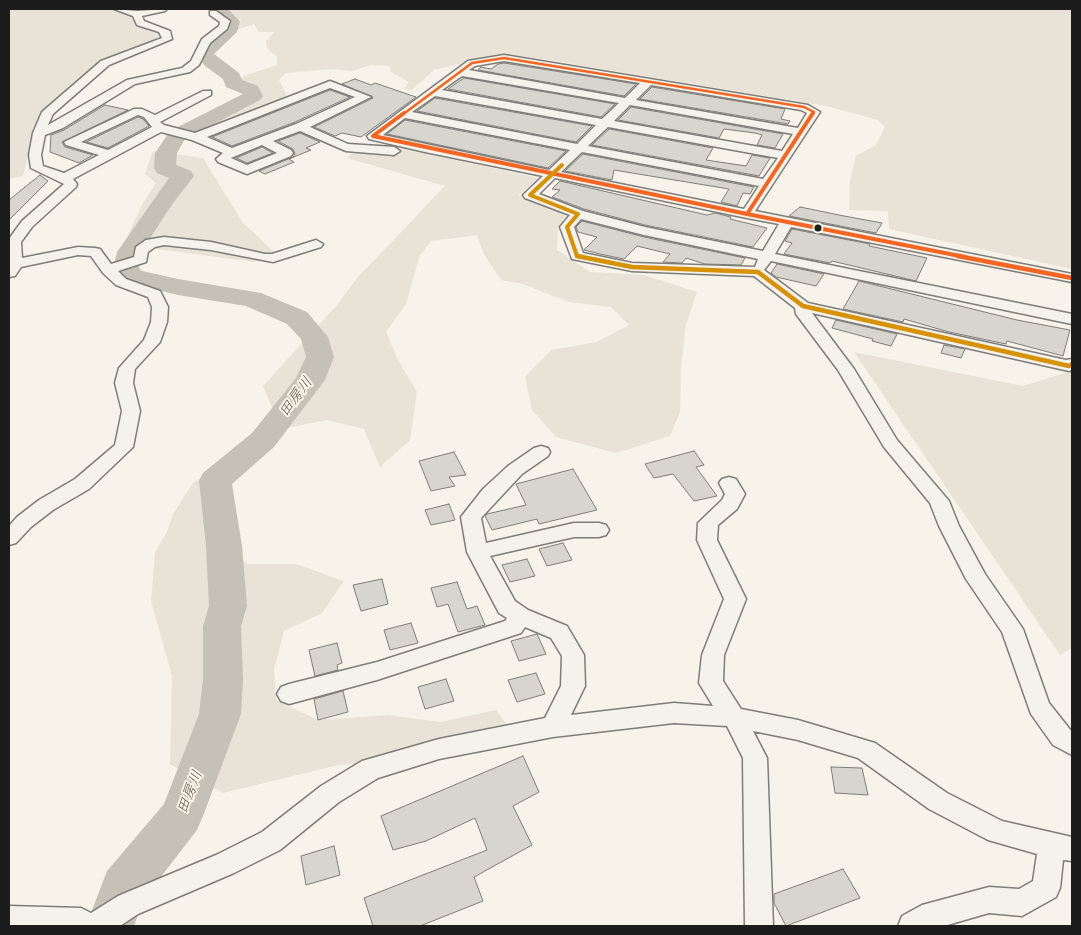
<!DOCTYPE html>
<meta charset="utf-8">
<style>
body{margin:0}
#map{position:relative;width:1081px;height:935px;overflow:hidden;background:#f7f3ea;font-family:"Playpen Sans",sans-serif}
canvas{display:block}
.frame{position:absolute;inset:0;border:10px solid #1c1c1c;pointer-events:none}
</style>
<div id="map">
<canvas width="1081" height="935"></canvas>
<div class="frame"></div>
</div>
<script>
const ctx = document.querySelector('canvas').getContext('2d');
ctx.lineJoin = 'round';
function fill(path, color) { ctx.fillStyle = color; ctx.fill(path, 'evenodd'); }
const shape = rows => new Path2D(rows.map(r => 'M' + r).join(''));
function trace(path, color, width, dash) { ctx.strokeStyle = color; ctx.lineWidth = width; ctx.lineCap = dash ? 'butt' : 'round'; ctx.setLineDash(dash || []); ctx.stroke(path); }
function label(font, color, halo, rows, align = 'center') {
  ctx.font = font + ' "Playpen Sans","Klee One",sans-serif'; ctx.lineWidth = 4; ctx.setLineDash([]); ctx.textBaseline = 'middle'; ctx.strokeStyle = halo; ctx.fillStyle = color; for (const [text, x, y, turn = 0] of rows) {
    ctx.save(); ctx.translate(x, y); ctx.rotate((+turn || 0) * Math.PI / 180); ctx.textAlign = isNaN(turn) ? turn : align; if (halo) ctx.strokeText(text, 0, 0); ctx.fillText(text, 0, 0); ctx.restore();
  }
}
fill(shape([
 [9,9,112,9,132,15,137,24,159,35,146,46,97,64,90,74,56,99,43,113,35,128,23,176,9,179],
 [226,9,1072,9,1072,269,889,229,888,211,849,210,850,181,856,156,876,145,885,127,878,120,826,106,523,56,498,55,434,70,412,90,404,89,409,82,391,72,390,66,370,65,353,71,331,69,286,73,279,80,287,96,195,132,188,125,253,96,258,91,238,80,244,76,277,65,277,57,267,48,266,41,275,32,259,32,254,24,236,30,241,20],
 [378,144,539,178,518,195,568,210,558,228,557,250,590,272,644,275,697,292,686,324,681,366,680,412,670,436,616,453,556,437,532,410,525,377,551,350,597,342,629,325,611,307,569,302,523,284,501,280,484,254,477,235,431,241,420,255,406,304,386,332,398,360,417,392,410,440,380,467,364,429,327,420,281,429,263,386,338,304,357,278,445,186,347,158,357,148],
 [153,151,203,158,243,223,274,252,255,262,156,249,128,235,142,205,156,183,145,174],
 [854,352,1023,386,1072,371,1072,648,1060,655],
 [216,468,227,471,222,539,247,564,296,564,344,581,322,613,284,631,274,669,276,700,318,720,388,715,441,722,496,710,514,735,396,762,338,765,223,793,170,764,172,676,151,601,155,552,167,532,173,514,193,483]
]), '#e8e2d7');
fill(shape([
 [211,9,228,9,240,21,237,32,214,54,239,73,242,80,258,86,263,96,260,100,185,139,177,153,176,165,191,171,194,176,173,203,141,252,139,268,142,271,178,279,261,293,307,312,328,337,334,357,325,380,274,447,232,484,242,546,247,606,241,626,243,679,241,714,203,816,197,830,143,900,134,926,86,926,107,871,164,804,199,714,203,679,203,626,209,606,206,546,199,481,203,473,252,433,296,378,306,357,301,339,287,324,246,306,178,295,124,282,113,269,117,252,169,178,157,173,154,168,155,153,170,131,243,94,226,87,223,79,205,66,196,54,203,43,223,26,223,22,211,9]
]), '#c5c1b7');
const building = shape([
 [504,63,599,78,636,84,624,96,478,70,481,67,491,69,498,64,504,63],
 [464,78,615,104,601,117,448,89,464,78],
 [355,79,371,85,375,83,416,97,361,137,342,133,335,136,314,127,373,98,342,84,355,79],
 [652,87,785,109,781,119,790,121,788,124,640,99,652,87],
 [330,90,350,97,295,122,232,146,212,137,330,90],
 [435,98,592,126,576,142,417,111,435,98],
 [105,105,128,110,62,142,65,147,93,155,79,163,50,152,51,135,64,130,105,105],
 [631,107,783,134,775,148,757,145,762,135,755,133,724,129,719,138,618,120,631,107],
 [138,117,143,119,149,126,108,148,86,142,138,117],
 [405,120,566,151,548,168,387,134,405,120],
 [609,129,713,148,706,160,746,166,752,155,770,158,759,176,592,145,609,129],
 [300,133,320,142,306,148,311,150,289,159,294,162,265,174,259,171,293,157,295,154,293,149,278,141,300,133],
 [262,147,273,153,247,163,236,158,262,147],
 [583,154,754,187,750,194,743,193,737,206,721,202,729,189,614,170,612,180,565,171,583,154],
 [40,175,48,181,9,220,9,200,40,175],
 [560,181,707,215,715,213,731,217,730,219,767,228,753,247,645,225,584,209,552,197,560,190,552,189,560,181],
 [800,207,844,216,882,223,876,233,789,216,800,207],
 [582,221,644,237,745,258,741,265,705,264,686,258,682,263,663,262,670,254,637,246,624,259,600,254,584,250,597,237,578,232,576,227,582,221],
 [792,229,870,244,869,246,927,258,916,281,832,261,830,263,784,254,792,243,785,241,792,229],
 [777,264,824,274,816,286,776,277,771,273,777,264],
 [859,281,1017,320,1070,330,1063,356,1007,341,1006,344,949,332,904,319,903,322,843,309,859,281],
 [836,320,897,334,891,346,872,341,873,339,832,328,836,320],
 [944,345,965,349,961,358,941,353,944,345],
 [694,451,704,465,696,467,717,496,694,501,673,474,654,478,645,464,694,451],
 [454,452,466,475,449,477,455,486,431,491,419,461,454,452],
 [573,469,597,510,539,524,537,519,492,530,485,516,487,514,526,505,516,484,573,469],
 [449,504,455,520,431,525,425,510,449,504],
 [563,543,572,560,547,566,539,549,563,543],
 [527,559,535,576,510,582,502,565,527,559],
 [382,579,388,604,361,611,353,585,382,579],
 [457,582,467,609,477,606,485,625,458,632,448,604,437,607,431,588,457,582],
 [411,623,418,643,390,650,384,630,411,623],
 [537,634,546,654,519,661,511,641,537,634],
 [337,643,342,663,337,665,338,670,315,676,309,650,337,643],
 [536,673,545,694,517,702,508,680,536,673],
 [446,679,454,701,425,709,418,687,446,679],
 [343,691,348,712,318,720,314,699,343,691],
 [523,756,539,792,513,806,532,845,474,877,483,901,420,926,373,926,364,898,487,850,475,818,426,841,393,850,381,816,523,756],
 [831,767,862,768,868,795,835,793,831,767],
 [334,846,340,875,306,885,301,856,334,846],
 [843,869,860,898,786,926,774,903,774,894,843,869]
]);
fill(building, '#d8d5cf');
trace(building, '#7f7d79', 1);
const street = shape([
 [114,9,137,11,167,9,165,11,142,16,144,21,170,31,172,39,109,65,53,114,48,125,127,80,182,68,191,61,202,39,219,26,220,22,210,15,210,11,216,11,230,21,227,29,210,43,199,65,190,72,135,84,63,128,45,135,41,155,43,166,64,173,99,155,66,145,64,142,134,109,142,109,155,115,203,91,211,91,211,95,160,122,164,125,195,133,330,81,371,97,310,127,348,144,394,147,400,151,394,155,346,151,300,131,273,141,291,150,293,153,291,156,247,174,218,162,216,159,223,153,192,140,161,132,73,179,77,184,76,187,32,227,21,242,22,258,78,247,95,248,100,249,111,264,134,257,136,247,146,240,164,237,211,242,265,254,272,254,316,240,323,244,321,247,273,262,211,250,164,245,155,247,148,252,146,262,118,271,126,279,160,291,168,307,167,322,160,342,135,369,133,383,140,411,133,447,89,489,53,510,31,527,16,543,9,545,9,526,17,517,39,500,75,479,115,445,122,411,115,383,119,368,144,340,151,322,152,307,148,297,116,285,103,273,91,256,78,255,21,267,15,276,9,277,9,239,22,221,64,184,31,168,29,155,33,133,42,112,101,61,162,38,159,32,137,25,133,16,114,9],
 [330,88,355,97,296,124,232,148,207,137,330,88],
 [138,115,144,117,152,127,108,150,81,142,138,115],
 [262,145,277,153,247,165,231,158,262,145],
 [504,55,808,105,820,112,755,211,1072,274,1072,282,791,227,775,254,1072,314,1072,324,771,261,764,270,808,303,1066,360,1072,359,1072,370,1069,371,812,313,854,369,897,440,949,501,959,526,985,574,1023,629,1049,703,1072,732,1072,755,1053,745,1031,714,1002,632,966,579,939,526,930,503,884,447,838,370,796,314,795,308,754,276,632,271,572,259,560,227,570,215,525,198,523,195,543,176,425,152,369,139,367,136,468,61,504,55],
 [504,61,640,83,625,98,469,70,475,66,504,61],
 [462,76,619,103,602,119,442,90,462,76],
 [651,85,801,110,807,113,798,128,636,100,651,85],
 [435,96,596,125,577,144,412,112,435,96],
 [630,105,793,134,782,151,614,121,630,105],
 [405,118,570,150,549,170,383,135,405,118],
 [608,127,778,158,763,179,588,146,608,127],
 [582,152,759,186,744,209,561,172,582,152],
 [555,178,747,218,779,224,763,251,645,227,583,211,539,194,555,178],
 [581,219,644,235,758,259,755,267,632,263,583,253,574,227,581,219],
 [541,446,548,448,550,452,548,456,522,474,481,518,486,543,574,523,599,523,606,525,609,530,606,535,599,537,574,537,490,556,515,601,528,610,567,626,584,655,585,686,571,715,674,703,713,706,699,683,702,655,724,599,697,540,698,523,722,500,725,494,719,483,722,479,729,477,736,479,745,494,737,509,718,525,717,540,746,599,724,655,723,681,741,709,798,720,875,743,947,793,1002,821,1072,837,1072,861,1063,860,1060,888,1056,897,1022,916,989,913,944,926,898,926,902,916,922,905,989,887,1019,889,1033,881,1037,854,988,840,929,809,858,758,798,740,753,731,767,758,773,926,745,926,743,758,727,726,674,723,553,737,439,759,378,778,339,802,280,850,234,873,138,914,120,926,9,926,9,906,81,908,91,913,118,896,216,855,262,832,321,786,362,761,439,739,545,718,561,686,562,656,551,638,525,627,521,633,377,680,289,704,281,701,277,694,281,687,289,684,377,662,505,621,507,618,499,613,467,552,461,517,483,489,508,466,534,448,541,446]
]);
trace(street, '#7f7d79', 3);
fill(street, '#f5f2ec');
trace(shape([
 [402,115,472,63,504,58,804,107,814,112,812,115]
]), '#f26522', 2.5);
trace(shape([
 [404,113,373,136,747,214],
 [747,214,965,257],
 [747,214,813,113]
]), '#f26522', 4);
trace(shape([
 [958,256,1072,278]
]), '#f26522', 4.5);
trace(shape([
 [562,165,530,195,578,214,567,227,577,256,582,257]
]), '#d69104', 4);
trace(shape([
 [577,256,632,267,758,272,803,306,1069,366,1072,364]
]), '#d69104', 4.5);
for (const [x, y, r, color] of [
 [818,228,4.5,"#1c1c1c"]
]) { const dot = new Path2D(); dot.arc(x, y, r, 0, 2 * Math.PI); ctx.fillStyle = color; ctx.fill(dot); trace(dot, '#fcf5e5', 2); }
label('italic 15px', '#575551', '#fcf5e5', [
 ["田房川",296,397,-53],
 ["田房川",190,792,-68]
]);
</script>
